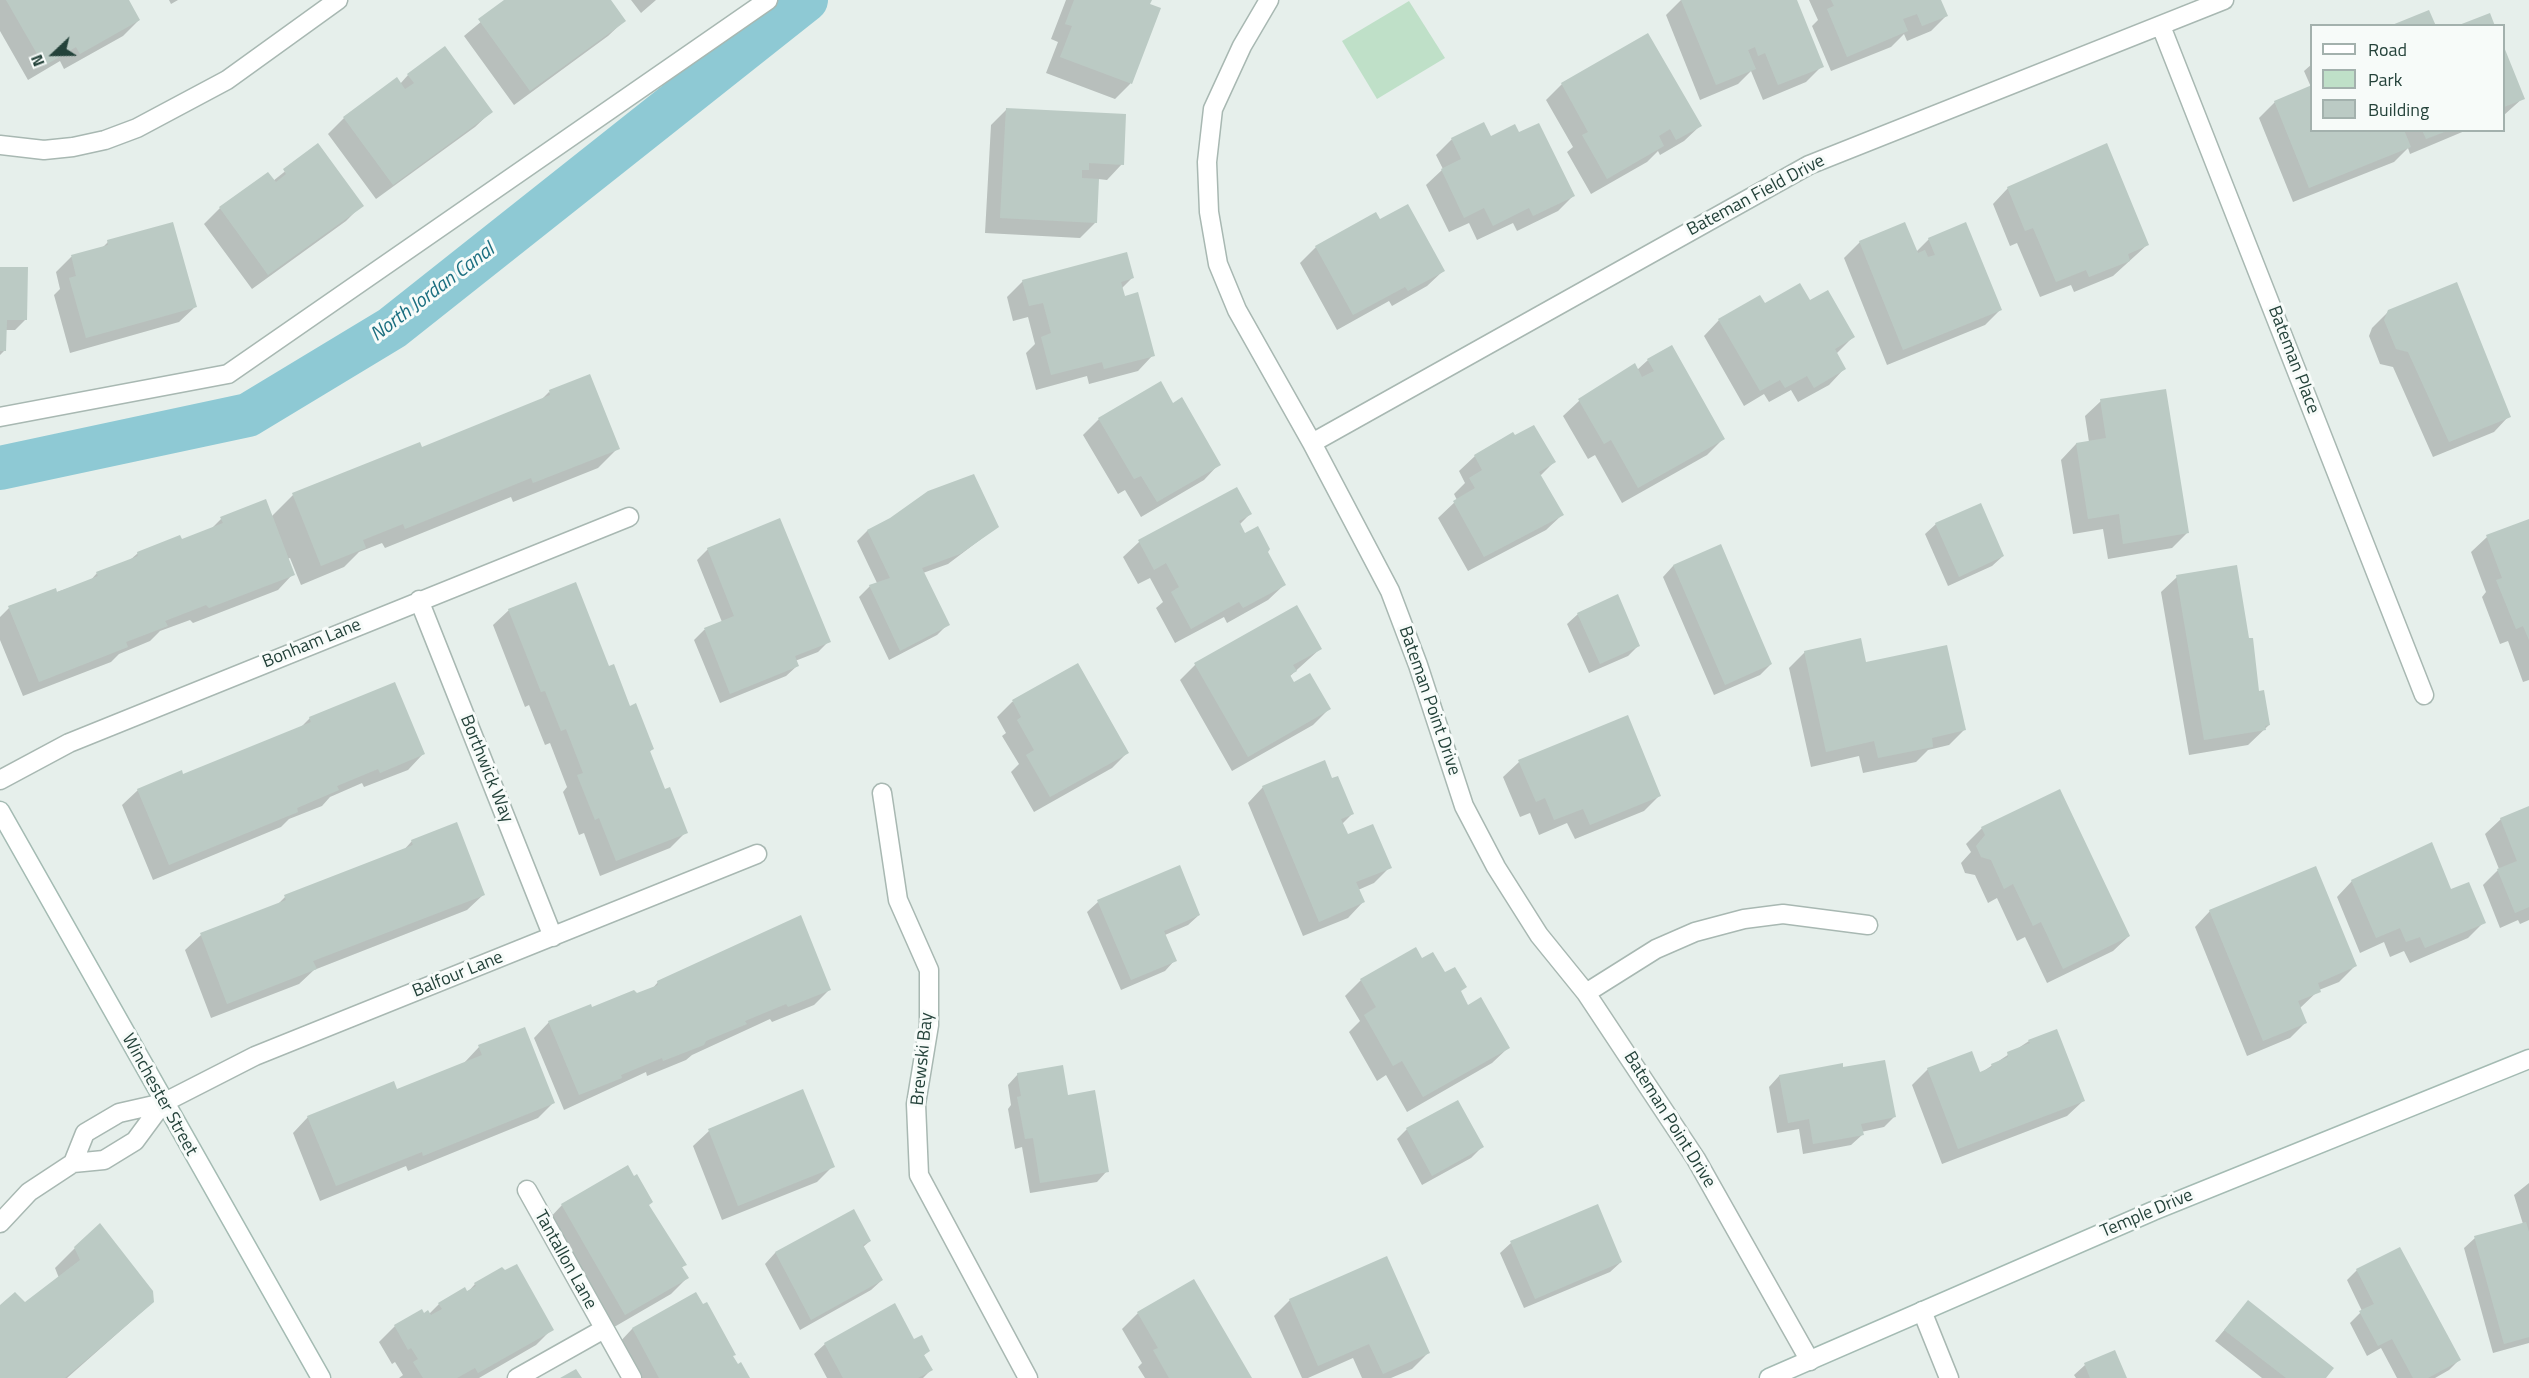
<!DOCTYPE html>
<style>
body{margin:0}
#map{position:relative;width:2529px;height:1378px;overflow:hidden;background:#e6efeb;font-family:"Titillium Web",sans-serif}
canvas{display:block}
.legend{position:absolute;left:2310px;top:24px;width:195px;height:108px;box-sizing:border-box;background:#f7fbf9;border:2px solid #a3b1ad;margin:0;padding:8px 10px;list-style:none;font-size:18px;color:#24423a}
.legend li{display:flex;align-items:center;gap:12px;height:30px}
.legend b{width:30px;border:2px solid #a3b1ad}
.north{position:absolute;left:24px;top:24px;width:60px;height:60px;-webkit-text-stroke:4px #f7fbf9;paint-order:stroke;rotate:248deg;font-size:16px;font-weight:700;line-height:24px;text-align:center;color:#24423a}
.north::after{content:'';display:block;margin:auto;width:21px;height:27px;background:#24423a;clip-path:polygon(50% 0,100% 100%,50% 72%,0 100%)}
</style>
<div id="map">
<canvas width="2529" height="1378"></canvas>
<ul class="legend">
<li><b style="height:8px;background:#fff"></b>Road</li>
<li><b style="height:16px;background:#bfe0c8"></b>Park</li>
<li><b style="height:16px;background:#bbcac4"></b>Building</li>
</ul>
<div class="north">N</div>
</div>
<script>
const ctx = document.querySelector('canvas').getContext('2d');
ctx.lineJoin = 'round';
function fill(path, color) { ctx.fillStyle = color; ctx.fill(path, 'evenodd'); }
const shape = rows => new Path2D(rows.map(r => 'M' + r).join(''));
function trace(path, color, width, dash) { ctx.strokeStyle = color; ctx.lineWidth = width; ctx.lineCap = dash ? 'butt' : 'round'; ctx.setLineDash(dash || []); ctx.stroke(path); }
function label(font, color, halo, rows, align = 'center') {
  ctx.font = font + ' "Titillium Web",sans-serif'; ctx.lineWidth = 6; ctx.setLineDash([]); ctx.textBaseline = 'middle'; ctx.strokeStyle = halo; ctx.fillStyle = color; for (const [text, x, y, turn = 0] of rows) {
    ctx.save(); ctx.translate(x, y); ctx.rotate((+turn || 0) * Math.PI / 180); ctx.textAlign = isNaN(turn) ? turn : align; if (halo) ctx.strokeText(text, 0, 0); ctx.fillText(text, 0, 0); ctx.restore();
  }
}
fill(shape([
 [1409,1,1445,58,1377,99,1342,41]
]), '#bfe0c8');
fill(shape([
 [0,0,127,0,139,20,123,36,64,69,60,61,28,80,0,31],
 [169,0,178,0,171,4],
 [507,0,609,0,624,21,608,36,514,105,464,36],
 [631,0,656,0,641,13],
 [1066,0,1150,0,1148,5,1159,9,1130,84,1115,99,1046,73,1058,42,1051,39],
 [1681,0,1795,0,1822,66,1806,82,1763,100,1751,71,1738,84,1700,100,1666,15],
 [1809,0,1940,0,1946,16,1931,31,1907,41,1904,34,1891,47,1831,71,1812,26,1818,20],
 [1648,35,1700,126,1684,141,1660,155,1658,151,1647,162,1591,194,1567,152,1573,147,1546,100,1562,84],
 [2504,51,2523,98,2504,115],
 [2312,64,2312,130,2467,130,2410,154,2408,148,2394,162,2293,202,2259,118,2275,102,2311,87,2304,71],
 [408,75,491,112,475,127,376,199,328,134,344,118,396,80,400,84],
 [1006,110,1122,164,1107,180,1098,179,1096,222,1080,238,985,233,991,125],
 [1519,134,1573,196,1558,211,1517,231,1513,223,1477,240,1469,223,1449,232,1426,185,1443,169,1436,155,1452,139],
 [318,145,362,205,346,221,252,289,204,224,220,208,268,174,273,181],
 [2008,188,2147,245,2113,276,2074,292,2071,285,2040,297,2017,243,2010,246,1993,204],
 [1379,221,1443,271,1427,286,1392,306,1389,301,1337,330,1300,263,1316,247],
 [1929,239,2000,310,1985,325,1887,365,1844,258,1860,242,1916,252],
 [108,242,195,307,179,322,70,353,54,295,60,289,56,272,71,257,101,249],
 [0,268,26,319,15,330,5,330,5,350,0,355],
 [1132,278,1121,289,1153,355,1138,371,1089,384,1087,376,1036,390,1026,353,1035,344,1028,317,1013,321,1007,297,1023,281],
 [1809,302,1853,337,1836,354,1844,369,1829,385,1798,402,1791,390,1769,402,1764,394,1744,406,1704,336,1719,320,1765,305],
 [2388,312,2509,416,2494,432,2433,457,2393,367,2380,364,2369,336,2372,328],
 [1648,360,1723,439,1707,455,1622,503,1595,455,1588,459,1563,416,1579,401,1637,370],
 [549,392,618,448,598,468,513,502,511,497,385,548,382,543,359,552,344,567,301,585,290,558,287,559,293,574,278,590,193,623,190,620,160,631,150,641,119,654,111,662,23,696,0,640,0,617,9,608,90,581,97,573,130,560,138,553,181,541,211,529,221,519,271,517,293,495,421,449,541,400],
 [2101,401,2187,533,2172,548,2108,559,2103,529,2073,534,2061,460,2076,444,2089,442,2085,416],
 [1173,405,1219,464,1204,480,1141,517,1125,490,1118,494,1083,435,1099,419],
 [1475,456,1554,462,1540,476,1562,515,1546,530,1468,571,1438,518,1457,500,1454,494,1465,483,1459,471],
 [1236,489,1250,514,1239,525,1245,535,1266,552,1284,585,1268,600,1227,623,1224,617,1175,643,1156,608,1163,602,1150,578,1138,584,1123,557,1139,542],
 [2529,520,2529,680,2523,682,2508,641,2500,644,2482,597,2486,592,2471,552,2487,537],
 [1936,524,2003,556,1992,566,1948,586,1925,534],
 [997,527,948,564,923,573,948,624,937,635,889,660,859,597,870,586,877,583,857,541,867,531],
 [1720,546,1771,664,1760,675,1714,695,1663,577,1673,566],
 [708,549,829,641,818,652,795,661,797,666,786,676,720,703,694,640,704,630,722,622,697,560],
 [2177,577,2247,640,2257,692,2269,725,2248,745,2189,755,2161,592],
 [509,610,629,708,652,749,649,753,664,791,686,832,670,848,600,876,584,833,579,835,563,792,567,787,550,743,545,745,529,705,525,707,493,625],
 [1578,614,1639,645,1628,656,1589,673,1567,624],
 [1320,649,1289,677,1294,684,1329,709,1313,725,1232,771,1180,680,1195,665],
 [1805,652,1865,664,1964,730,1949,745,1928,750,1916,762,1863,773,1859,756,1811,767,1789,668],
 [1077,665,1127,753,1112,768,1034,812,1011,772,1019,764,1002,736,1006,733,997,717,1012,702],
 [310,718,423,754,408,770,364,787,362,783,330,797,322,806,289,819,281,827,153,880,122,805,138,790,183,776,301,727],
 [1519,762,1660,795,1644,811,1575,839,1567,823,1539,835,1530,813,1520,817,1503,777],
 [1331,780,1352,814,1342,824,1347,836,1390,867,1374,883,1358,890,1363,902,1348,918,1303,936,1248,803,1263,787],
 [2529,807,2529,920,2520,924,2518,920,2500,928,2483,885,2499,869,2485,834,2501,819],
 [1982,828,2129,936,2113,951,2047,983,2025,937,2017,941,1997,898,1988,903,1975,875,1965,873,1961,863,1971,852,1966,844],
 [412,841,483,895,467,910,314,970,299,984,211,1018,185,950,201,935,276,906,285,897,402,852],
 [2352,881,2451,891,2484,922,2468,938,2410,963,2404,951,2390,957,2384,942,2360,953,2337,897],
 [1098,902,1199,915,1188,925,1165,935,1175,960,1165,971,1121,990,1087,912],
 [2210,911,2355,966,2339,982,2319,990,2299,1009,2305,1023,2290,1038,2247,1056,2195,927],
 [1415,949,1421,961,1444,974,1460,992,1467,1007,1508,1048,1492,1063,1407,1112,1386,1075,1377,1081,1349,1032,1360,1021,1345,996,1361,980],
 [658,982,829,990,814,1005,772,1022,770,1019,692,1055,686,1060,647,1076,646,1072,564,1110,534,1038,549,1022,636,994,652,989],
 [2029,1041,2083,1101,2067,1116,1942,1164,1912,1085,1928,1069,1979,1074],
 [479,1047,554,1102,538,1118,408,1171,406,1166,320,1201,293,1133,308,1117,396,1091,464,1063],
 [1842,1069,1894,1117,1884,1127,1861,1132,1862,1135,1851,1145,1803,1154,1799,1129,1777,1133,1769,1087,1779,1076],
 [1018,1074,1067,1096,1107,1171,1097,1182,1030,1193,1022,1147,1015,1149,1008,1109,1011,1105,1008,1085],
 [803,1091,833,1166,817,1182,722,1220,693,1146,709,1131],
 [1407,1129,1482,1147,1471,1158,1422,1185,1397,1139],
 [2529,1183,2529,1343,2493,1353,2464,1248,2475,1238,2523,1224,2514,1195],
 [562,1205,648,1206,685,1265,681,1268,687,1278,671,1294,609,1330,547,1221],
 [1597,1206,1621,1262,1610,1272,1524,1308,1500,1253,1511,1243],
 [854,1211,870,1241,863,1247,882,1280,871,1290,800,1330,765,1264,775,1253],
 [75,1248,153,1302,67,1378,0,1378,0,1307,25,1304,59,1278,55,1268],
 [2357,1270,2459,1360,2449,1370,2435,1378,2397,1378,2381,1348,2367,1356,2350,1323,2362,1311,2347,1280],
 [475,1284,552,1329,536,1345,479,1378,399,1378,403,1375,395,1362,392,1364,379,1342,395,1326,429,1314,439,1304,467,1293],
 [696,1294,732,1357,748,1378,635,1378,617,1345,632,1329],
 [1290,1300,1428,1353,1412,1369,1391,1378,1362,1378,1353,1358,1308,1378,1302,1378,1274,1316],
 [2248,1302,2324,1378,2262,1378,2215,1341],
 [1138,1313,1250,1378,1145,1378,1138,1367,1142,1363,1122,1329],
 [913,1341,928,1351,923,1356,931,1370,923,1378,827,1378,814,1354,825,1344],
 [2085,1365,2125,1378,2076,1378,2074,1375]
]), '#0003');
trace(shape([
 [0,468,248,415,392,328,806,0]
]), '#8ec9d4', 44);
fill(shape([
 [6,0,129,0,140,20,80,54,76,47,44,66],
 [504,0,611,0,626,21,530,91,478,19],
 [1074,0,1152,0,1150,4,1161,8,1132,84,1060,57,1072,26,1065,24],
 [1681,0,1797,0,1824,67,1778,85,1765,53,1758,56,1755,47,1748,50,1756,69,1716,85],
 [1831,0,1941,0,1948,16,1922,26,1917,14,1903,19,1908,31,1847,57,1827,9,1834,6],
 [2429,10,2436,26,2392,26,2392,25],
 [2490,13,2495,26,2459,26,2459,25],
 [1648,33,1702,126,1676,140,1670,129,1659,136,1664,146,1607,179,1582,135,1588,132,1561,83],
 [445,46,493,112,393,185,343,117,397,77,405,89,414,83,407,74],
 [2504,47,2525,99,2504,107],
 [2312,85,2312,130,2404,130,2411,147,2309,188,2274,101],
 [1006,108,1126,114,1124,165,1089,163,1089,170,1082,170,1082,178,1099,179,1097,223,1000,218],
 [1484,122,1491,136,1515,124,1519,132,1539,123,1575,196,1533,216,1529,208,1493,226,1484,208,1464,218,1441,169,1461,159,1451,138],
 [2422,130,2447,130,2447,131,2426,139],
 [318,143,364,206,268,275,219,207,268,172,276,182,286,174,283,169],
 [2107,143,2149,245,2128,254,2130,261,2089,277,2086,270,2056,282,2033,228,2025,231,2007,187],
 [1408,204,1445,271,1408,291,1405,287,1353,315,1315,246,1376,212,1380,219],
 [173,222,197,307,86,338,69,278,76,276,71,255,108,245,107,240],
 [1905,222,1918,253,1925,250,1928,257,1935,255,1928,238,1966,222,2002,310,1903,350,1859,241],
 [1127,252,1134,278,1121,282,1125,296,1138,292,1155,356,1104,369,1102,362,1051,375,1041,337,1051,333,1043,303,1029,306,1022,280],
 [0,267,28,267,27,320,7,320,6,351,0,351],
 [2457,282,2511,417,2449,442,2408,352,2396,349,2384,320,2388,310],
 [1800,283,1810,300,1828,290,1855,337,1835,349,1846,369,1814,388,1807,376,1785,388,1780,380,1760,391,1718,319,1760,295,1765,303],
 [1672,345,1725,439,1638,488,1611,440,1604,444,1578,399,1635,363,1642,377,1654,371,1647,359],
 [590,374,620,449,533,483,531,478,405,529,403,524,363,540,366,548,321,566,292,493,420,442,422,447,550,395,549,390],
 [1161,381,1173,403,1182,397,1221,465,1157,502,1141,476,1134,479,1098,418],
 [2166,389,2189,533,2123,544,2119,514,2088,519,2076,443,2106,438,2100,399],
 [1534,425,1556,462,1539,472,1564,515,1484,557,1453,501,1475,488,1469,478,1482,470,1474,455,1513,432,1515,435],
 [974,474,999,527,960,554,922,568,950,625,900,651,869,585,890,578,867,530,890,518,928,491],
 [1237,487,1252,514,1239,521,1245,533,1258,526,1270,549,1268,552,1286,585,1243,608,1239,602,1191,629,1171,592,1179,587,1166,563,1154,570,1138,540],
 [266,499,295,575,209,608,206,605,165,621,168,626,126,642,128,647,39,682,8,606,56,588,57,592,98,576,96,572,138,556,137,552,180,535,182,539,223,523,220,517],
 [1981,503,2004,556,1959,577,1935,523],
 [780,518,831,642,795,656,799,666,730,694,704,628,734,616,707,548],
 [2529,519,2529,640,2523,626,2516,629,2496,580,2502,578,2486,535],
 [1721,544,1772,664,1725,685,1673,565],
 [2237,565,2249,638,2253,638,2259,691,2264,690,2270,725,2265,726,2266,730,2204,740,2176,575],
 [576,582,609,666,614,664,630,706,636,703,654,749,650,751,665,789,670,787,688,833,616,861,599,818,595,820,577,775,583,773,566,729,561,731,545,691,541,692,508,609],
 [1618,594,1640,646,1600,664,1577,613],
 [1297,605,1322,649,1293,665,1297,671,1290,675,1294,682,1310,673,1331,709,1248,757,1194,663],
 [1861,638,1866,662,1947,645,1966,730,1932,738,1933,747,1878,758,1874,741,1826,752,1804,651],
 [1078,663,1129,753,1050,797,1026,755,1034,750,1017,720,1021,717,1012,700],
 [395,682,425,754,380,773,378,769,337,786,339,790,297,808,298,812,169,865,137,789,182,770,183,774,311,722,309,717],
 [1628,715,1661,796,1590,825,1583,809,1554,820,1545,798,1536,802,1518,760],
 [1325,760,1332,778,1338,776,1354,814,1341,819,1348,834,1373,824,1392,868,1356,882,1365,902,1319,922,1262,786],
 [2060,789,2130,936,2063,969,2041,922,2033,926,2013,884,2004,889,1991,860,1981,857,1976,846,1985,835,1981,827],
 [2529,806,2529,907,2515,913,2497,869,2517,861,2500,818],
 [457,822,485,895,313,961,317,969,227,1004,200,933,286,900,284,895,413,845,411,840],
 [2432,842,2451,889,2469,882,2486,923,2425,948,2420,937,2406,942,2400,928,2376,938,2351,880],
 [1180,865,1200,915,1164,931,1177,961,1131,980,1097,900],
 [2316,866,2357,966,2318,983,2321,992,2298,1001,2307,1023,2263,1041,2209,910],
 [801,915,831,990,788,1007,786,1004,745,1021,747,1024,706,1041,704,1045,663,1061,662,1058,621,1075,622,1078,579,1095,548,1021,591,1004,592,1007,634,990,637,993,658,985,657,981],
 [1416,947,1422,958,1433,952,1445,972,1455,967,1467,987,1461,991,1468,1005,1481,997,1510,1048,1423,1097,1402,1061,1393,1066,1364,1015,1376,1007,1360,979],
 [525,1027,555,1103,423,1156,422,1152,336,1186,307,1116,394,1081,397,1089,482,1055,478,1045],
 [2057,1029,2085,1101,1958,1149,1927,1068,1972,1051,1980,1072,1992,1067,1991,1064,2008,1057,2007,1052,2030,1043,2028,1040],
 [1885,1060,1896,1117,1861,1124,1864,1135,1813,1144,1809,1119,1788,1123,1779,1075,1843,1063,1843,1067],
 [1063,1065,1068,1095,1095,1090,1109,1172,1040,1183,1033,1138,1025,1139,1017,1097,1021,1096,1017,1073],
 [803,1089,835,1167,738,1206,708,1129],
 [1458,1100,1484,1147,1432,1176,1406,1128],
 [628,1165,634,1176,637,1174,653,1202,649,1205,687,1265,682,1267,689,1278,625,1315,561,1204],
 [1598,1204,1622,1262,1535,1299,1510,1241],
 [854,1209,871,1241,863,1245,883,1280,811,1320,775,1252],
 [2526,1222,2529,1232,2529,1337,2504,1344,2474,1236],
 [100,1223,153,1291,154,1302,65,1378,0,1378,0,1305,15,1292,25,1302,80,1260,74,1247],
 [2400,1247,2461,1360,2428,1378,2413,1378,2392,1339,2378,1346,2359,1311,2374,1304,2356,1269],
 [1387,1256,1430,1353,1383,1374,1369,1344,1318,1366,1289,1299],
 [517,1264,554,1330,478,1373,475,1368,457,1378,423,1378,413,1362,418,1359,411,1348,408,1350,394,1325,422,1309,424,1313,428,1310,431,1315,442,1309,438,1303,465,1287,467,1291,476,1286,474,1283,502,1267,505,1270],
 [1194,1279,1252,1378,1169,1378,1153,1350,1158,1348,1137,1312],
 [696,1292,703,1304,707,1302,736,1355,733,1356,738,1364,741,1362,750,1378,659,1378,632,1328],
 [2248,1300,2334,1368,2326,1378,2286,1378,2224,1330],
 [895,1303,914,1339,922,1335,930,1351,924,1355,933,1370,918,1378,843,1378,824,1343],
 [2115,1350,2127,1378,2090,1378,2084,1363],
 [576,1369,582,1378,560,1378]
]), '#bbcac4');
const lane = shape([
 [0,417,228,374,768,0],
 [1922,1311,1949,1378]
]);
const street = shape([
 [1269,0,1242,46,1213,109,1207,162,1209,212,1218,264,1237,310,1312,443,1390,591,1418,665,1464,806,1496,867,1539,935,1586,993,1696,1159,1810,1361],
 [2161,26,2424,695],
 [0,145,44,150,73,147,105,140,137,128,227,80,338,0],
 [1312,443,1809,165,2224,0],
 [419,600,553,937],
 [0,780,69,743,629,517],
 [882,793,898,900,929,970,929,1025,916,1104,919,1175,1028,1378],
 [1586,993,1656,949,1695,932,1744,919,1783,914,1868,925],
 [73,1163,85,1133,119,1113,163,1103,255,1056,757,854],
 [527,1190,632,1378],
 [0,1223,29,1192,73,1163,104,1160,135,1141,163,1103],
 [517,1378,604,1329]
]);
const secondary = shape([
 [0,811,321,1378],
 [1769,1378,2153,1211,2529,1059]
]);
trace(lane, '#a8b8b2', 21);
trace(street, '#a8b8b2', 21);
trace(secondary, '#a4bbb3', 21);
trace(lane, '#fff', 18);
trace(street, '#fff', 18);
trace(secondary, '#fff', 18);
label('18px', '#24423a', '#f7fbf9', [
 ["Bateman Field Drive",1756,196,-28],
 ["Bateman Place",2293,360,69],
 ["Bonham Lane",312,644,-22],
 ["Bateman Point Drive",1429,701,71],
 ["Borthwick Way",486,769,68],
 ["Balfour Lane",458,975,-22],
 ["Brewski Bay",923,1059,-84],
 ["Winchester Street",159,1095,61],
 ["Bateman Point Drive",1669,1120,58],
 ["Temple Drive",2147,1214,-23],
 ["Tantallon Lane",565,1260,61]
]);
label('italic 20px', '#1c6f80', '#f7fbf9', [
 ["North Jordan Canal",433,293,-37]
]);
</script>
